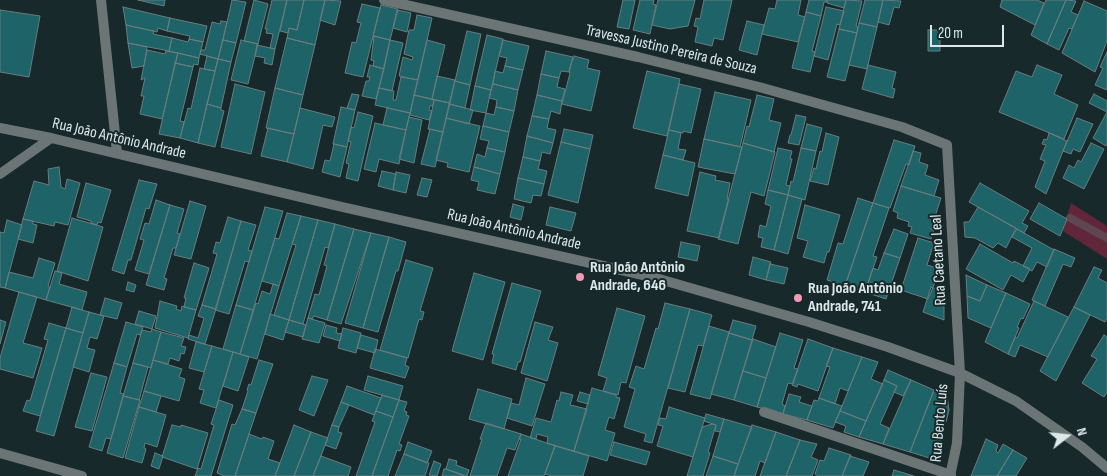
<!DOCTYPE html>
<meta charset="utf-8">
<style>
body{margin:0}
#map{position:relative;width:1107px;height:476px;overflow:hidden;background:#17292a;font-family:"Sofia Sans Condensed",sans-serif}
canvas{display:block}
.north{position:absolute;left:1042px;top:411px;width:50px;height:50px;-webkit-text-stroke:4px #17292a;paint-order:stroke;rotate:74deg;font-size:14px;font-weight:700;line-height:20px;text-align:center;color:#dde8e9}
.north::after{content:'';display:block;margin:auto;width:18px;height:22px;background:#dde8e9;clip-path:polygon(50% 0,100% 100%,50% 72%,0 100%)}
.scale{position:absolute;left:930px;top:25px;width:74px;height:22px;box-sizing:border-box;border:2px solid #dde8e9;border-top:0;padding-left:6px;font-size:15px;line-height:18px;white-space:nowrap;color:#dde8e9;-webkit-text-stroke:4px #17292a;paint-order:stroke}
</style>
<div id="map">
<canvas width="1107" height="476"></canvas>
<div class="north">N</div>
<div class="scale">20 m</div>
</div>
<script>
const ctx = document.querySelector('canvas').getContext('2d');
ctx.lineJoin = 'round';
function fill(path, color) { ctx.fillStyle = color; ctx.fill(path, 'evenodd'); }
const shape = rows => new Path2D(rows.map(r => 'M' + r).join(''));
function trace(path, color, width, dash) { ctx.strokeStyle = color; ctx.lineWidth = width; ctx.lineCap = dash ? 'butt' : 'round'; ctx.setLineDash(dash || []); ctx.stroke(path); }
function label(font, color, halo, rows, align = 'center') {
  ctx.font = font + ' "Sofia Sans Condensed",sans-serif'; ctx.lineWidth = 4; ctx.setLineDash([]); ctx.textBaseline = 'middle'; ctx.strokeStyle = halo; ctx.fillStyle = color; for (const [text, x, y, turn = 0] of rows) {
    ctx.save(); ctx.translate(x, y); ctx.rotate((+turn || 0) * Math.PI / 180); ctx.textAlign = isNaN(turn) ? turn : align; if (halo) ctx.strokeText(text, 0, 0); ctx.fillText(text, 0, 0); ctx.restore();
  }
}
fill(shape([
 [1071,203,1107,226,1107,259,1063,231]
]), '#61263a');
trace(shape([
 [1070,218,1107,238]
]), '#5e4750', 8);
const building = shape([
 [138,0,165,0,164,6,138,0],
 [232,0,246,2,236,43,223,40,232,0],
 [254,0,268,4,258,44,244,41,254,0],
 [272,0,287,0,275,49,270,48,273,34,266,33,267,29,265,29,272,0],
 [287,0,304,0,297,30,289,28,288,33,280,31,287,0],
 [304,0,325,0,315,45,287,38,289,28,297,30,304,0],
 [325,0,341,1,335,25,320,20,325,0],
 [623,0,635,0,629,29,617,27,623,0],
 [640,0,654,0,653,4,656,5,650,34,633,30,640,0],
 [658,0,695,0,688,26,670,29,652,25,658,0],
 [704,0,732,0,723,40,714,38,712,46,695,42,698,27,694,26,696,18,700,19,704,0],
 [777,0,801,0,798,15,805,17,798,42,762,34,769,8,775,9,777,0],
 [809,0,827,0,827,2,824,2,821,16,806,12,809,0],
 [827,0,846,0,844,8,827,3,827,0],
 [846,0,862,1,856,26,858,27,857,33,839,29,846,0],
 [865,0,883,0,877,27,859,23,865,0],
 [883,0,901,1,899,8,894,7,889,25,878,22,883,0],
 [1002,0,1037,0,1044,3,1035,25,1000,7,1002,0],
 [1046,0,1066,0,1047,44,1031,35,1046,0],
 [1066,0,1076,1,1071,12,1078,15,1072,29,1069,28,1059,50,1047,44,1066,0],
 [1084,1,1107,11,1107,41,1095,72,1062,53,1084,1],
 [362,4,380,8,363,77,345,73,352,42,356,43,361,23,357,22,362,4],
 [381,5,398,9,390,40,373,36,381,5],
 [123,7,170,18,167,31,158,28,157,32,126,25,123,7],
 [826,7,844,11,840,25,837,24,828,60,814,56,826,7],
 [0,10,40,16,29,77,0,72,0,10],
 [397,10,411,13,407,32,393,28,397,10],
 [806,12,821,16,812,51,815,52,810,72,792,68,806,12],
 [417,15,432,18,418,80,399,76,403,57,412,60,413,57,404,54,409,30,414,30,417,15],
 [170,18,207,26,203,42,189,39,190,36,167,31,170,18],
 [221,21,227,22,218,59,200,54,201,50,205,50,212,22,220,24,221,21],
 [747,21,764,25,757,55,739,50,747,21],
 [859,23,877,27,867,69,849,65,859,23],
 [126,25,154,31,153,34,172,38,169,51,128,43,126,25],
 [839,29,857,33,845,81,827,77,839,29],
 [928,30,940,30,940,51,928,51,928,30],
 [467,31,481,34,470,85,455,81,467,31],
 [487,35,503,39,491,90,475,86,487,35],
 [374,36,390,40,384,69,373,66,374,61,371,60,374,36],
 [172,38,188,42,189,39,203,42,199,58,169,51,172,38],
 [287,38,315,45,303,95,275,88,287,38],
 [223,40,236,43,231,62,218,59,223,40],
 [241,40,258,44,248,84,231,80,241,40],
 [390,40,403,43,392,91,379,88,390,40],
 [427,40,445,45,432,99,414,95,427,40],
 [503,40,529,46,523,70,505,66,507,58,499,56,503,40],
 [128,43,147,47,144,66,132,68,128,43],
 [257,45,275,49,272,65,264,63,265,58,255,56,257,45],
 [147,50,165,54,166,51,178,53,162,119,140,114,144,96,141,96,145,78,141,80,147,50],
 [546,51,573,57,569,72,561,71,559,78,541,74,546,51],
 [1107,52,1107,90,1095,85,1103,68,1100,67,1107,52],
 [178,53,199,58,198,65,194,64,193,67,175,63,178,53],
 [207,56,218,59,215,71,204,69,207,56],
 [574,56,589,60,587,68,600,71,591,111,562,104,570,73,569,72,572,60,573,60,574,56],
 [218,59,231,62,221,108,207,104,218,59],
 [175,63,193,67,180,121,184,122,180,138,159,134,175,63],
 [370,65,384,69,376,99,362,96,366,81,369,81,370,77,367,77,370,65],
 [868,65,896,72,892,88,895,89,893,98,862,89,868,65],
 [1037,65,1062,75,1054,94,1078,105,1064,139,999,112,1016,71,1032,77,1037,65],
 [505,66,523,70,518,90,493,84,495,71,503,73,505,66],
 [200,68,215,71,198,143,180,138,188,108,191,109,200,68],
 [647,71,680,79,667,136,633,128,647,71],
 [541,74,559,78,557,87,565,89,562,101,537,95,541,74],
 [437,76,455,80,450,103,432,99,437,76],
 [401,77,418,80,410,113,375,105,379,88,394,91,393,100,396,100,401,77],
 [455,81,470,85,465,108,449,104,455,81],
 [235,84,265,92,251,154,221,147,235,84],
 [493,84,518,90,514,111,496,107,497,100,489,98,493,84],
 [679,84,701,89,691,133,683,131,683,133,669,130,679,84],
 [475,86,491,90,486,113,470,110,475,86],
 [275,88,303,95,294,134,266,128,275,88],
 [715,92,751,100,740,147,704,139,715,92],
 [352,94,359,95,355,110,347,108,352,94],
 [1094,94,1107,101,1107,112,1089,103,1094,94],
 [414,95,434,100,433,106,430,106,429,110,432,111,429,120,410,115,414,95],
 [537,95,562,101,560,114,551,111,549,119,532,116,537,95],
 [757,95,774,99,769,120,781,123,774,152,743,143,747,126,749,127,757,95],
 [434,100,450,103,443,132,428,129,434,100],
 [207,104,221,108,221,110,224,111,215,147,198,143,207,104],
 [449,104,473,110,469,124,446,118,449,104],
 [341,107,355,110,347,147,333,144,341,107],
 [496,107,514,111,509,132,483,126,486,113,494,115,496,107],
 [300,108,335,117,332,127,323,125,313,169,287,162,300,108],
 [387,108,410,113,406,130,383,125,387,108],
 [358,112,373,116,358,181,346,178,349,164,346,163,351,142,348,141,351,127,354,128,358,112],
 [1107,112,1107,144,1106,146,1093,138,1107,112],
 [796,115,806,117,799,145,788,143,790,135,791,135,796,115],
 [532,116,549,119,547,128,556,130,553,143,527,136,532,116],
 [409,117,422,120,414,163,399,159,409,117],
 [446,118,480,126,469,172,447,167,448,163,436,160,446,118],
 [1077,118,1093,124,1080,152,1073,149,1071,154,1063,151,1077,118],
 [375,123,406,130,399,164,379,159,376,172,364,169,375,123],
 [807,124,822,128,816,151,801,148,807,124],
 [483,126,509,132,505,152,487,148,489,141,480,139,483,126],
 [268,128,294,134,287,162,261,156,268,128],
 [430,129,443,132,435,167,421,164,430,129],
 [564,129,593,135,590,149,561,142,564,129],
 [669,130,681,133,678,149,686,150,683,160,663,155,669,130],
 [826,133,839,137,828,185,810,181,814,168,816,169,820,151,822,152,826,133],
 [1049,133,1067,141,1046,194,1035,187,1045,161,1040,159,1046,145,1042,144,1044,139,1047,140,1049,133],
 [527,136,553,143,550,154,542,152,540,161,523,157,527,136],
 [704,139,742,147,735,174,698,167,704,139],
 [894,140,915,146,909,165,906,164,890,208,873,203,894,140],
 [561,142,590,149,578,203,548,195,561,142],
 [743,143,775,152,764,196,751,192,738,244,718,239,743,143],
 [1091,143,1104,149,1084,189,1063,178,1069,165,1074,168,1078,160,1081,162,1091,143],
 [334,144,347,147,340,177,322,172,325,160,330,161,334,144],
 [487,148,505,152,500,174,474,167,477,154,485,157,487,148],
 [778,148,792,151,790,159,792,159,786,185,790,186,788,195,768,190,778,148],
 [801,148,816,151,805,200,788,195,791,181,793,182,801,148],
 [913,151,921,153,919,162,928,165,925,175,939,180,934,196,901,186,913,151],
 [663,155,695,163,688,196,655,188,663,155],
 [523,157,540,161,538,169,547,171,544,184,518,178,523,157],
 [59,167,61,187,65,189,67,179,80,183,68,225,55,222,54,226,23,219,34,181,49,185,48,169,59,167],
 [474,167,500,174,495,194,477,190,479,182,471,180,474,167],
 [382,171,396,174,393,190,378,186,382,171],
 [396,172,410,175,406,193,393,190,396,172],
 [700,172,716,176,715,180,730,183,727,199,729,199,719,238,687,231,700,172],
 [422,178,432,180,427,197,417,195,422,178],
 [518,178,544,184,541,196,533,195,531,203,514,199,518,178],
 [139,180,157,184,149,209,146,208,131,260,128,260,124,274,112,270,139,180],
 [86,183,111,190,101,223,98,222,97,225,91,223,91,221,77,217,86,183],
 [980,183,1029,211,1022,223,1028,226,1024,233,969,202,980,183],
 [901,186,941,198,931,229,934,230,931,239,910,233,912,227,908,226,909,222,897,218,898,213,893,211,901,186],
 [768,190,788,195,774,250,761,247,763,238,758,237,760,225,766,227,771,206,765,204,768,190],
 [788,195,802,199,788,254,774,250,788,195],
 [858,198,873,203,845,286,827,280,838,243,843,244,858,198],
 [156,200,170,205,149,274,135,270,144,240,140,239,145,223,149,224,156,200],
 [190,201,206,206,191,259,174,255,190,201],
 [873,203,889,208,873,256,877,257,865,292,845,286,873,203],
 [1039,203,1067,219,1060,236,1030,219,1039,203],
 [513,204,524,207,521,220,510,217,513,204],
 [170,205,184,209,177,233,180,234,176,248,173,248,164,278,167,279,164,290,146,285,170,205],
 [805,205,840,215,829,252,827,252,824,263,803,257,808,241,797,238,805,205],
 [265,207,283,211,253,310,236,305,265,207],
 [550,207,576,213,571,231,546,225,550,207],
 [978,207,1016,228,1006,248,998,243,993,248,975,238,965,237,964,222,969,222,978,207],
 [287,213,301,216,279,286,262,281,275,238,279,239,287,213],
 [301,216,318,220,289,320,274,315,296,245,292,244,301,216],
 [228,217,241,221,216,309,202,305,217,254,213,253,216,242,220,243,228,217],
 [72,218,103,227,88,281,57,271,72,218],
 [23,219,33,221,33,224,37,225,33,243,18,239,23,219],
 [7,220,22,225,5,288,0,287,0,232,4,233,7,220],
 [318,220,335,224,328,248,325,247,303,324,289,320,318,220],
 [241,221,256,225,248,250,252,251,249,262,245,261,229,314,215,310,241,221],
 [335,224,354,229,327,320,314,316,312,319,308,318,315,294,319,295,327,266,324,265,335,224],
 [354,229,371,233,341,324,327,320,354,229],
 [894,229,908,234,900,258,884,253,894,229],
 [1017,229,1054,250,1047,267,1037,262,1032,271,1023,266,1032,248,1012,237,1017,229],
 [371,233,389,237,363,328,345,323,371,233],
 [389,237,406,242,398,271,396,271,378,332,363,328,389,237],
 [918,238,934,243,927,265,937,268,937,262,943,262,943,274,939,273,928,299,901,290,918,238],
 [681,242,700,246,697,261,678,257,681,242],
 [980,244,1013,263,1014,261,1030,269,1023,282,1011,275,1003,290,966,269,980,244],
 [1054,249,1075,258,1071,267,1063,264,1045,306,1032,300,1054,249],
 [884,253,900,258,886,299,865,292,873,268,878,270,884,253],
 [753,257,771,262,766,280,749,275,753,257],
 [39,258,55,263,48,286,50,287,46,300,5,288,9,272,33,278,39,258],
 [406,260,433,268,420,311,424,312,422,320,419,319,408,358,380,350,406,260],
 [194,263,209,268,196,310,184,307,186,298,184,298,194,263],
 [770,264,788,268,784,284,766,280,770,264],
 [1094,267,1102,270,1098,278,1107,283,1107,319,1105,322,1074,307,1094,267],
 [55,271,62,273,59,284,87,292,82,310,46,300,55,271],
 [474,273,505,282,483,360,452,351,474,273],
 [966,275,987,285,980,301,967,296,966,275],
 [128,282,136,285,134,292,126,290,128,282],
 [512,283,541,291,520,362,518,362,516,370,492,363,494,354,492,354,512,283],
 [273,284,279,286,257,359,240,354,256,303,258,304,262,291,270,294,273,284],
 [987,285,1006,293,991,328,968,318,967,296,980,301,987,285],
 [931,287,944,292,944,320,923,312,931,287],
 [19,292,37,297,23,343,42,348,33,378,0,369,0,358,19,292],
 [1006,293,1030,304,1023,319,1021,318,1017,327,1019,328,1008,354,985,342,1006,293],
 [105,298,122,303,117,319,100,315,105,298],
 [160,301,177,306,176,309,181,311,182,306,196,310,188,338,155,328,160,301],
 [1034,301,1068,317,1048,357,1020,345,1015,357,1008,354,1015,337,1017,338,1034,301],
 [665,303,690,309,652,443,644,441,646,434,624,427,635,389,629,387,636,366,644,369,656,328,658,329,665,303],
 [202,305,216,309,205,344,188,339,189,335,198,338,204,318,198,316,202,305],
 [236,305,253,310,240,354,223,349,236,305],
 [72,307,89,312,83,333,66,328,72,307],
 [1074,307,1090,315,1056,381,1040,371,1074,307],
 [617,308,645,316,626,383,621,382,618,395,603,391,607,378,598,375,617,308],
 [690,309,712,315,703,346,698,345,685,392,668,388,690,309],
 [139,311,156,316,152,329,135,324,139,311],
 [89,312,104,316,97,339,90,337,87,348,95,350,89,372,73,367,89,312],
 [270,314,289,320,283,340,265,334,270,314],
 [308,318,325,323,319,343,302,339,308,318],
 [0,320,6,322,0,344,0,320],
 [289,320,306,325,303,337,285,332,289,320],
 [733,320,756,326,752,340,729,333,733,320],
 [126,322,143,327,140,335,137,334,127,367,114,363,126,322],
 [535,322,553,327,548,340,558,343,547,381,521,373,535,322],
 [49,323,66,328,40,416,23,411,27,400,30,401,48,340,44,339,49,323],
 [326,325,337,328,336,333,342,334,340,341,323,336,326,325],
 [709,326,729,332,710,399,690,394,709,326],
 [66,328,83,333,54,436,36,431,66,328],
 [343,328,361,333,356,353,338,348,343,328],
 [152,329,161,332,151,368,133,363,142,330,151,332,152,329],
 [161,332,184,338,181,346,186,347,184,354,181,353,179,361,170,358,168,364,153,360,161,332],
 [729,333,752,340,734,400,711,394,729,333],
 [780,333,803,340,794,368,798,369,793,384,788,383,782,404,785,406,783,414,757,407,780,333],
 [361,335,378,340,375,353,357,348,361,335],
 [1104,335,1107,337,1107,392,1104,397,1082,383,1097,359,1091,356,1104,335],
 [753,339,776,347,766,378,743,371,753,339],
 [808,339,833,348,818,391,798,384,797,387,792,385,808,339],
 [196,342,212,346,204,372,189,368,196,342],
 [212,346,233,352,216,408,200,403,204,390,199,389,212,346],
 [833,348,862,357,848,391,840,388,835,404,819,398,830,367,826,366,833,348],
 [375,349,407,358,405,365,409,367,405,378,370,368,375,349],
 [233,352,249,357,238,391,223,386,233,352],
 [862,357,878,362,871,379,883,384,866,421,840,411,862,357],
 [153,360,182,369,179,377,185,379,179,401,144,391,153,360],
 [259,360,273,364,256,413,242,409,248,391,247,390,249,384,251,385,259,360],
 [114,363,127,367,120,393,124,394,111,439,106,438,102,451,89,447,114,363],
 [133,363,148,367,139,400,123,396,133,363],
 [888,370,911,380,903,396,894,392,897,386,884,380,888,370],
 [743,371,766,378,757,407,734,400,743,371],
 [91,373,107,377,92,431,75,427,91,373],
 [312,376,328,380,314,416,299,410,312,376],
 [368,376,403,386,399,400,364,390,368,376],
 [526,378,545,384,532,426,507,418,511,403,519,405,526,378],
 [884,380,897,386,880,424,889,428,883,444,859,437,884,380],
 [911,380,934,390,910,452,883,444,911,380],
 [347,386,381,398,374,415,341,402,347,386],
 [592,388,616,395,616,397,620,398,614,419,609,417,605,430,615,433,607,461,574,451,592,388],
 [478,389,512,399,504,429,469,419,478,389],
 [934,390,947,396,949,410,946,422,940,421,938,431,943,433,936,460,910,452,934,390],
 [144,391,161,396,156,412,139,407,144,391],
 [561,392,573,395,570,405,587,409,574,451,547,443,548,437,537,434,536,439,530,438,536,418,551,422,557,400,559,401,561,392],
 [580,392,590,395,588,404,577,401,580,392],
 [789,394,801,397,799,402,812,406,807,420,783,414,789,394],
 [382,395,399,400,393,417,376,411,382,395],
 [123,396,140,400,123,458,107,453,123,396],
 [819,398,842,406,833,428,807,420,814,400,818,401,819,398],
 [219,400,233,405,211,476,195,476,198,468,201,469,214,425,211,424,219,400],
 [399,400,407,402,404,411,407,412,406,415,409,416,399,444,402,445,400,451,397,450,388,476,372,476,399,400],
 [341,402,349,405,339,427,332,425,341,402],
 [139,407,166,415,157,447,145,443,144,448,146,449,142,463,125,458,139,407],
 [669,407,705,418,693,457,657,446,663,426,658,425,660,418,666,419,669,407],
 [242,409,256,413,235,476,224,476,217,473,232,424,235,425,242,409],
 [376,411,393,417,372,476,356,476,375,422,372,421,376,411],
 [840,411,866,421,859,437,844,432,846,426,835,422,840,411],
 [706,414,724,419,720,432,715,431,716,425,704,421,706,414],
 [724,419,752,427,738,464,713,456,724,419],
 [486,423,521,434,515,450,507,448,497,476,470,476,482,439,480,439,486,423],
 [712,424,716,425,708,452,710,453,703,476,687,476,702,427,712,424],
 [172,425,181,427,181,425,208,433,197,469,162,457,172,425],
 [294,425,311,432,294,476,275,476,294,425],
 [332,425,339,427,338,432,342,433,336,449,325,445,332,425],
 [752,425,776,432,765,463,760,461,755,476,734,476,752,425],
 [311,432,328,438,313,476,294,476,311,432],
 [776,432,800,440,786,476,760,476,776,432],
 [249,434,262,439,263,437,274,441,268,459,280,463,275,476,235,476,249,434],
 [521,434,555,446,544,476,508,476,521,439,519,439,521,434],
 [986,439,998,445,996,451,998,453,1003,444,1013,450,997,476,971,476,986,439],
 [800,440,817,444,811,457,818,460,812,476,786,476,800,440],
 [408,442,432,451,427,463,404,454,408,442],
 [614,442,650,452,646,465,610,455,614,442],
 [555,446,589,456,583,476,552,476,545,474,555,446],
 [829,448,851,455,842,476,818,476,815,474,820,460,824,461,829,448],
 [1013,450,1027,458,1016,476,997,476,1013,450],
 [155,453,163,456,159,469,151,466,155,453],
 [404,454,429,463,425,476,395,476,404,454],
 [321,456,351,467,348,476,313,476,321,456],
 [713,456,738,464,734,476,706,476,713,456],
 [850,456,869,462,863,476,842,476,850,456],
 [449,459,457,461,456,465,469,470,467,476,446,469,449,459],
 [434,461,441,464,437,476,429,475,434,461],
 [444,469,446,469,464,476,442,476,444,469],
 [894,470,914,476,892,476,894,470]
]);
fill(building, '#1d6367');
trace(building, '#697d7f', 1);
trace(shape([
 [101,0,117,153],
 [384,0,638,57,759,87,902,127,947,145,960,373,957,443,950,476],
 [0,174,51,138],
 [764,412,951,475],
 [0,453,82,476]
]), '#6c7575', 10);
trace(shape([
 [0,128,51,138,338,206,652,277,809,322,888,347,960,373,1016,401,1082,447,1107,468]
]), '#6c7575', 10);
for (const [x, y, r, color] of [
 [580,277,5,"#f19ab2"],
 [798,298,5,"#f19ab2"]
]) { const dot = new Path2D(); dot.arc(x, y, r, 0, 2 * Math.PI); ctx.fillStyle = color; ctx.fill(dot); trace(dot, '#17292a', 2); }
label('16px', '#dde8e9', '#17292a', [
 ["Travessa Justino Pereira de Souza",671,50,13],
 ["Rua João Antônio Andrade",119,139,13],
 ["Rua João Antônio Andrade",514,230,13],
 ["Rua Caetano Leal",939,260,-93],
 ["Rua Bento Luís",940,423,-85]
]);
label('bold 16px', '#dde8e9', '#17292a', [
 ["Rua João Antônio",590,268],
 ["Andrade, 646",590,286],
 ["Rua João Antônio",808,289],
 ["Andrade, 741",808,307]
], 'left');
</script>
